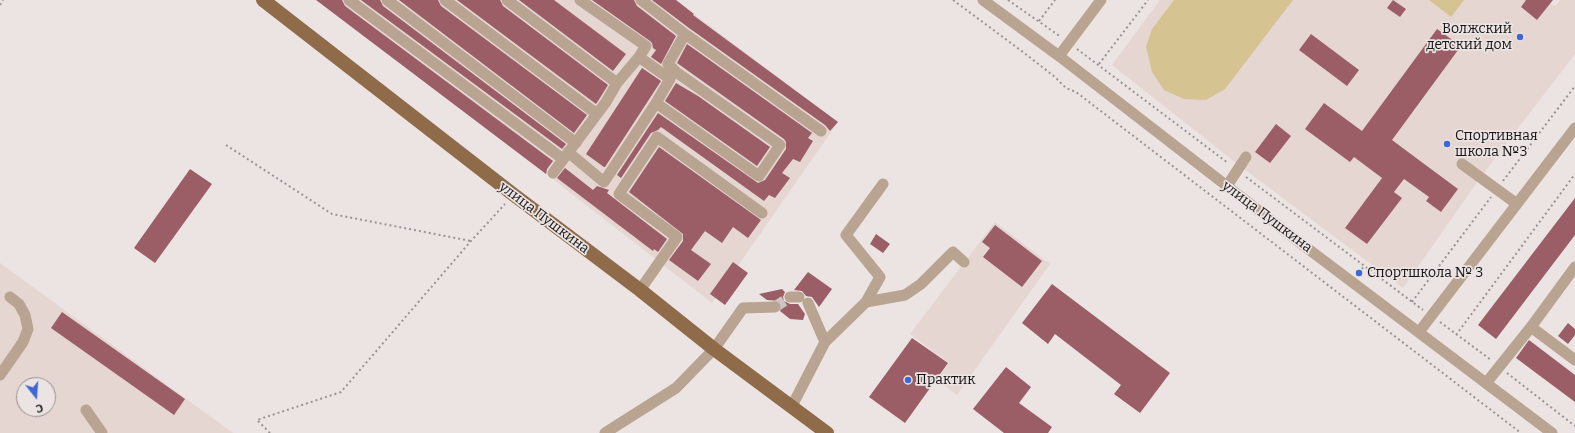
<!DOCTYPE html>
<meta charset="utf-8">
<style>
body{margin:0}
#map{position:relative;width:1575px;height:433px;overflow:hidden;background:#ebe4e3;font-family:Bitter,serif}
canvas{display:block}
.north{position:absolute;left:16px;top:377px;width:40px;height:40px;box-sizing:border-box;background:#ebe4e3;border:1px solid #959090;border-radius:50%;rotate:163deg;font-size:11px;font-weight:700;line-height:16px;text-align:center;color:#151313}
.north::after{content:'';display:block;margin:auto;width:14px;height:18px;background:#3f67d8;clip-path:polygon(50% 0,100% 100%,50% 72%,0 100%)}
</style>
<div id="map">
<canvas width="1575" height="433"></canvas>
<div class="north">С</div>
</div>
<script>
const ctx = document.querySelector('canvas').getContext('2d');
ctx.lineJoin = 'round';
function fill(path, color) { ctx.fillStyle = color; ctx.fill(path, 'evenodd'); }
const shape = rows => new Path2D(rows.map(r => 'M' + r).join(''));
function trace(path, color, width, dash) { ctx.strokeStyle = color; ctx.lineWidth = width; ctx.lineCap = dash ? 'butt' : 'round'; ctx.setLineDash(dash || []); ctx.stroke(path); }
function label(font, color, halo, rows, align = 'center') {
  ctx.font = font + ' Bitter,serif'; ctx.lineWidth = 3.5; ctx.setLineDash([]); ctx.textBaseline = 'middle'; ctx.strokeStyle = halo; ctx.fillStyle = color; for (const [text, x, y, turn = 0] of rows) {
    ctx.save(); ctx.translate(x, y); ctx.rotate((+turn || 0) * Math.PI / 180); ctx.textAlign = isNaN(turn) ? turn : align; if (halo) ctx.strokeText(text, 0, 0); ctx.fillText(text, 0, 0); ctx.restore();
  }
}
fill(shape([
 [323,0,675,0,838,122,712,303],
 [1160,0,1526,0,1521,8,1537,20,1550,3,1555,6,1560,0,1575,0,1575,54,1480,178,1403,288,1240,166,1112,65],
 [1437,29,1461,46,1373,143,1403,148,1458,189,1441,212,1426,201,1429,197,1404,179,1394,192,1401,198,1367,244,1345,228,1382,178,1354,157,1324,103,1362,131],
 [995,222,1050,264,957,395,937,380,949,363,910,334],
 [0,263,233,433,0,433],
 [24,385,48,385,48,409,24,409]
]), '#e5d6d2');
fill(shape([
 [1174,0,1293,0,1225,89,1206,100,1184,99,1164,90,1152,72,1146,47,1152,29],
 [1429,0,1464,0,1451,17]
]), '#d6c392');
fill(shape([
 [316,0,342,0,345,6,553,161,547,169,546,174],
 [361,0,380,0,383,6,566,144,562,149],
 [399,0,438,0,441,6,587,115,574,133],
 [457,0,500,0,503,6,608,85,600,98,596,104],
 [519,0,554,0,626,54,613,71],
 [592,0,634,0,637,6,676,36,661,64,651,57,656,50,653,48,652,43,650,41],
 [652,0,676,0,694,14,693,15,838,122,830,131,825,125,689,28],
 [1393,0,1406,9,1400,17,1387,8],
 [1526,0,1553,0,1537,20,1521,7],
 [1437,29,1461,46,1392,140,1458,189,1441,212,1426,201,1429,197,1404,179,1394,192,1402,198,1367,244,1345,228,1382,178,1354,157,1350,162,1305,129,1324,103,1362,131],
 [1311,34,1359,70,1347,86,1299,50],
 [687,44,812,133,808,138,813,141,800,162,793,159,782,173,790,178,775,198,769,195,764,201,661,127,658,130,651,133,621,178,617,175,658,113,758,183,765,180,786,149,786,142,784,139,677,63],
 [642,68,661,81,605,167,604,167,586,154],
 [676,83,698,96,770,147,757,166,665,101],
 [1276,124,1291,136,1270,163,1255,152],
 [659,147,761,220,748,238,733,227,722,243,705,231,691,250,711,264,698,281,669,260,683,241,683,234,629,192],
 [565,168,593,190,597,186,609,190,607,193,667,239,658,252,654,249,653,251,557,178],
 [190,169,212,184,155,263,134,248],
 [1575,198,1575,235,1496,339,1478,325],
 [995,225,1042,261,1022,287,983,257,990,248,982,242],
 [876,234,890,244,883,253,870,244],
 [733,262,748,273,725,305,710,294],
 [808,272,832,289,819,307,812,297,806,296,802,291,794,290],
 [1052,284,1170,373,1140,413,1114,394,1121,385,1055,334,1048,344,1022,323],
 [782,289,785,292,783,297,784,301,790,304,798,304,805,314,803,320,790,319,780,311,782,306,779,301,767,300,759,294],
 [62,312,185,399,174,415,51,328],
 [1568,323,1575,329,1575,335,1568,344,1558,336],
 [912,338,948,363,905,423,869,397],
 [1529,340,1575,375,1575,402,1516,358],
 [1006,367,1031,387,1019,403,1052,427,1048,433,1004,433,973,409]
]), '#9b5e67');
trace(shape([
 [775,307,790,297]
]), '#cbc5c4', 11, [11, 5.5]);
trace(shape([
 [953,0,1023,52,1055,77,1066,88,1076,92,1521,433],
 [1008,0,1061,37],
 [0,5,3,0],
 [1039,21,1055,0],
 [1077,49,1228,163],
 [1099,64,1148,0],
 [226,145,332,214,471,241],
 [1246,177,1423,310],
 [1503,181,1575,86],
 [1359,273,1364,266],
 [1412,302,1491,197],
 [1440,322,1491,360],
 [1456,335,1575,174],
 [1507,373,1575,426],
 [270,433,257,420,341,392,471,241,505,204]
]), '#999494', 2, [2, 3]);
trace(shape([
 [349,0,563,159],
 [387,0,576,143],
 [445,0,597,114],
 [507,0,617,83],
 [641,0,685,34,821,131],
 [983,0,1059,56,1307,248,1552,433],
 [1059,56,1101,0],
 [656,103,759,176,780,145,676,72,668,64,685,34],
 [568,152,604,182,656,103,670,79,639,57],
 [1462,164,1517,204],
 [553,173,606,102,617,83,639,57,646,46,580,0],
 [1227,186,1246,157],
 [640,290,677,237,619,194,657,137,762,213],
 [790,297,799,297],
 [866,302,905,295,921,284,953,252,964,262],
 [808,303,825,342],
 [1531,327,1575,360],
 [1419,332,1575,128],
 [0,375,23,342,28,329,25,315,19,304,10,297],
 [1487,382,1531,327,1575,267],
 [792,406,825,342,866,302,880,277,846,235,883,184],
 [86,410,102,433],
 [605,433,676,388,714,349,743,308,775,307]
]), '#b9a391', 11);
trace(shape([
 [263,0,514,195,640,290,714,349,827,433]
]), '#906b49', 14);
for (const [x, y, r, color] of [
 [1520,37,4,"#3f67d8"],
 [1447,144,4,"#3f67d8"],
 [1359,273,4,"#3f67d8"],
 [908,380,4,"#3f67d8"]
]) { const dot = new Path2D(); dot.arc(x, y, r, 0, 2 * Math.PI); ctx.fillStyle = color; ctx.fill(dot); trace(dot, '#ebe4e3', 1.5); }
label('14px', '#151313', '#ebe4e3', [
 ["Волжский",1512,29,"right"],
 ["детский дом",1512,45,"right"],
 ["Спортивная",1455,136],
 ["школа №3",1455,152],
 ["Спортшкола № 3",1367,273],
 ["Практик",916,380]
], 'left');
label('14px', '#151313', '#ebe4e3', [
 ["улица Пушкина",1267,217,37],
 ["улица Пушкина",544,218,37]
]);
</script>
